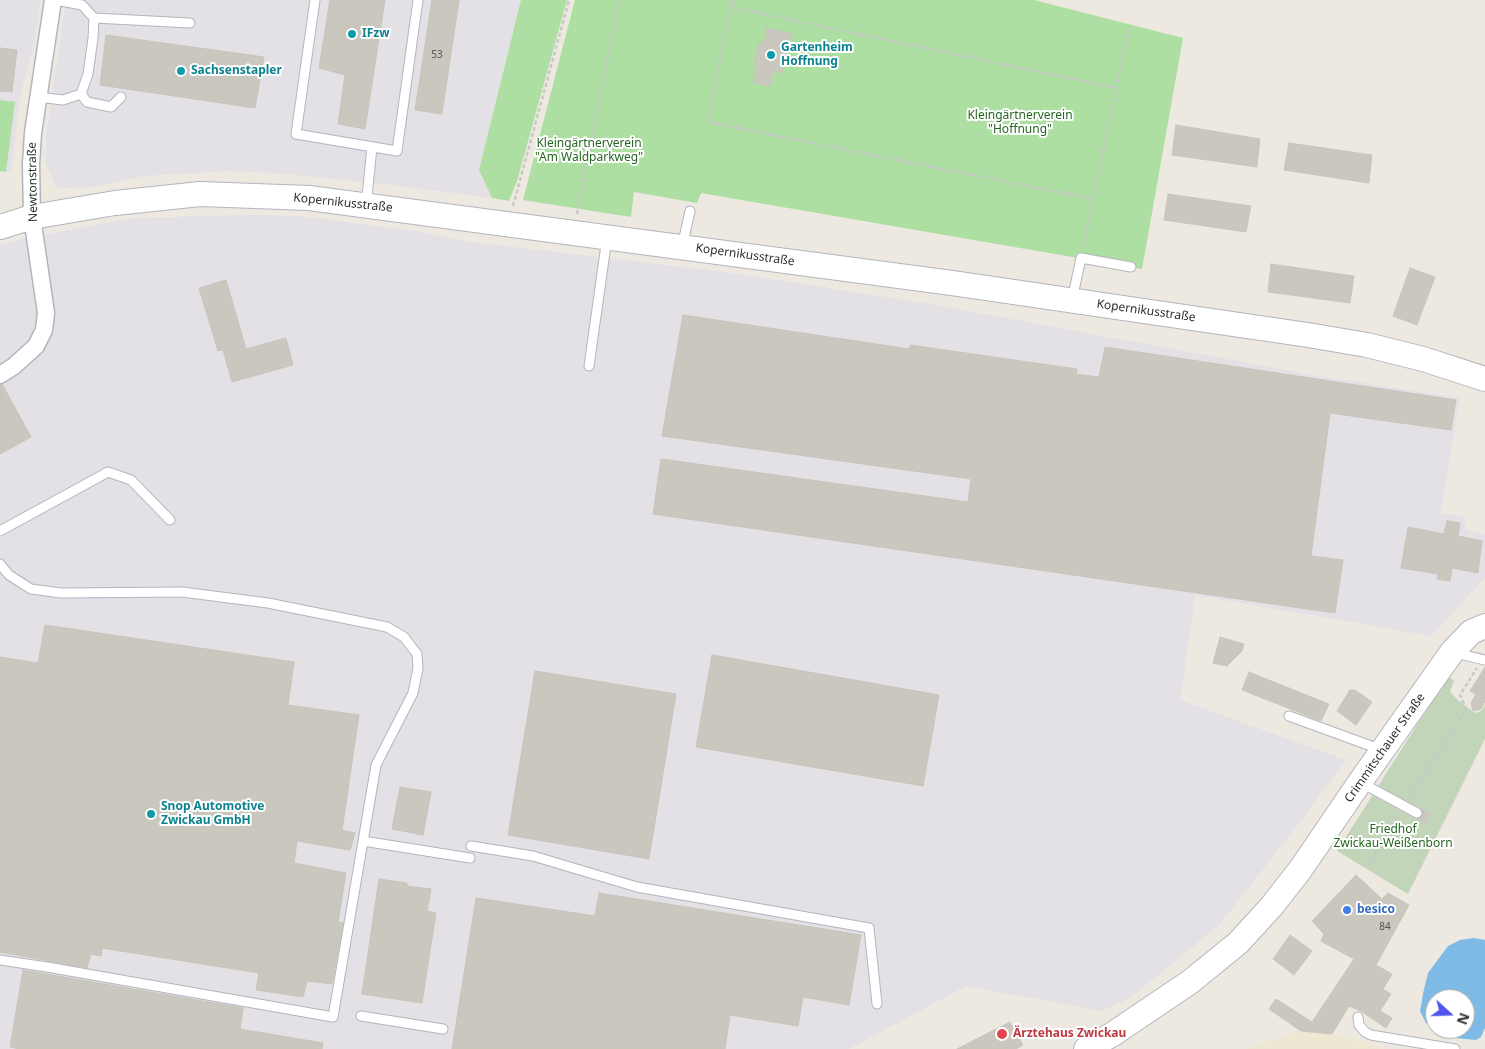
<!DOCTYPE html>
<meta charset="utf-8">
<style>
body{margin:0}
#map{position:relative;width:1485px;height:1049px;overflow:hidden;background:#ede9e0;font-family:"Noto Sans",sans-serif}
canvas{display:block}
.north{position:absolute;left:1425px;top:989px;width:50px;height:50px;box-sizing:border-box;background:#fff;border:1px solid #ababab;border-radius:50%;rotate:110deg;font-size:14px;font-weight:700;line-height:20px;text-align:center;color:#2d2d2d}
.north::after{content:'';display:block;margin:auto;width:18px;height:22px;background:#4f55ec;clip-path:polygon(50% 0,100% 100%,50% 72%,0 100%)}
</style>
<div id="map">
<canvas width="1485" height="1049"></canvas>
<div class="north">N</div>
</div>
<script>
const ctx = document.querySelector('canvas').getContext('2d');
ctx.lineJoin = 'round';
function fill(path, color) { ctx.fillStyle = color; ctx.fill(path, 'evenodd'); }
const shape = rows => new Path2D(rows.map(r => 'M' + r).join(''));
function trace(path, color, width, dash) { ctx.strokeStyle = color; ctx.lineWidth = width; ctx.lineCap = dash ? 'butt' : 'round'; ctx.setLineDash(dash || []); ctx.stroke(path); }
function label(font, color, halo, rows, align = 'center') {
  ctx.font = font + ' "Noto Sans",sans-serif'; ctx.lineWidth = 4; ctx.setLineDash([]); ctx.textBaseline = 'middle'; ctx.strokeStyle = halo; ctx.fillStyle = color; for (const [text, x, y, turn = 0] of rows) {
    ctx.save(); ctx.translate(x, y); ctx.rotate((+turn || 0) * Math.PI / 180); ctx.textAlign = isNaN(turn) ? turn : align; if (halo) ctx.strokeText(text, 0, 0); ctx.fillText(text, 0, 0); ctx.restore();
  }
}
fill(shape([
 [0,0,41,0,33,48,23,84,19,106,11,172,0,171],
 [66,0,521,0,479,170,492,198,384,184,277,173,230,171,144,176,81,189,57,187,46,164,46,137],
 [242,215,300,216,421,232,463,241,732,273,930,304,1319,376,1460,398,1441,513,1465,516,1465,530,1485,535,1485,578,1431,636,1195,595,1180,700,1346,760,1290,835,1219,925,1130,998,1102,1011,966,986,849,1049,0,1049,0,245,21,239,134,218]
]), '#e3e0e6');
fill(shape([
 [1301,1031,1332,1034,1382,1047,1381,1049,1245,1049]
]), '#ede8d2');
fill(shape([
 [521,0,567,0,517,181,509,201,492,198,479,170],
 [575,0,1034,0,1183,38,1142,269,701,193,697,203,634,192,631,217,523,200],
 [0,100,15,102,6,172,0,171]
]), '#addea2');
fill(shape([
 [1448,676,1454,681,1450,692,1460,702,1475,713,1481,711,1485,705,1485,739,1408,894,1337,851]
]), '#c3d5b9');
fill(shape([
 [1474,938,1485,940,1485,1028,1481,1037,1476,1040,1455,1038,1439,1032,1426,1023,1420,1011,1424,989,1428,973,1448,946,1460,940],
 [1435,999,1465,999,1465,1029,1435,1029]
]), '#7dbae5');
const building = shape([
 [330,0,385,0,365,129,338,124,345,75,319,68,330,0],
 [432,0,459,0,442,114,415,110,432,0],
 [767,28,791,33,782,73,773,71,770,86,753,83,757,67,754,66,759,43,764,44,767,28],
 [106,35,264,57,255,108,100,85,106,35],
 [0,48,17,50,12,92,0,91,0,48],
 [1176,125,1260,139,1257,167,1172,155,1176,125],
 [1289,143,1372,155,1369,183,1284,170,1289,143],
 [1168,194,1251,206,1246,232,1164,220,1168,194],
 [1271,264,1354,276,1350,303,1268,292,1271,264],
 [1410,268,1435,277,1417,325,1393,316,1410,268],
 [226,280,246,349,286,338,293,365,232,382,223,350,218,351,199,288,226,280],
 [683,315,909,349,910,345,1077,369,1076,374,1099,377,1105,347,1456,400,1451,430,1330,413,1311,556,1343,560,1335,613,653,514,661,459,968,502,971,479,662,436,683,315],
 [2,384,31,437,0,454,0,385,2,384],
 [1447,521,1460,523,1458,536,1482,541,1478,573,1452,568,1450,581,1437,579,1438,574,1401,568,1408,527,1444,534,1447,521],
 [45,625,294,662,288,705,359,715,342,830,355,833,350,850,297,841,294,863,346,873,338,922,343,923,332,984,307,981,303,997,256,990,259,973,102,948,101,956,91,954,87,968,0,952,0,657,38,663,45,625],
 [1220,637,1244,644,1242,651,1227,666,1213,663,1220,637],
 [712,655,939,695,923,786,696,747,712,655],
 [1485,667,1485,701,1481,709,1473,711,1471,703,1476,694,1470,691,1485,667],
 [535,671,676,694,649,859,508,835,535,671],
 [1249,672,1329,704,1321,721,1242,690,1249,672],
 [1350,690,1355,690,1372,702,1356,725,1337,711,1350,690],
 [400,787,431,792,423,835,392,829,400,787],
 [1422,810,1430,813,1426,823,1417,819,1422,816,1422,810],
 [1356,875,1382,899,1388,893,1409,905,1376,965,1392,974,1383,989,1391,994,1380,1011,1392,1018,1386,1028,1361,1011,1349,1006,1332,1034,1301,1031,1269,1009,1276,999,1312,1022,1354,959,1321,941,1324,934,1312,921,1356,875],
 [379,879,407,883,407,886,431,889,427,911,436,913,422,1003,362,994,379,879],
 [599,893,861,935,849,1005,803,997,798,1026,730,1015,725,1049,452,1049,476,898,595,916,599,893],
 [1290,935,1312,951,1294,975,1273,959,1290,935],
 [23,970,243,1008,240,1029,323,1043,322,1049,20,1049,10,1047,23,970],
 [1010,1022,1023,1045,1016,1049,957,1049,1010,1022]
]);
fill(building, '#c9c7be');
trace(building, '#c8c5ba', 1);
const lane = shape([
 [315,0,296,134,397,151,418,0],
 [94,18,190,23],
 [81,94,87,102,111,107,121,97],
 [38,97,63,100,81,94,88,74,93,38,94,18,82,5,55,0],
 [366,206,372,147],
 [682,247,690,211],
 [1072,300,1081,258,1131,267],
 [589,366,607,238],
 [0,531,108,472,131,480,170,520],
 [0,564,9,575,31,589,61,593,182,592,268,603,387,627,404,637,417,654,418,668,413,693,376,765,333,1017,47,967,0,960],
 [1455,653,1485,660],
 [1289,716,1382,750],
 [1360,782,1417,813],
 [363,841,470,858],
 [471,846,533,856,637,887,869,928,877,1004],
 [361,1016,443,1029],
 [1358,1017,1359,1025,1365,1032,1371,1035,1455,1049]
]);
const street = shape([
 [0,375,14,366,36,346,44,330,46,313,32,217,31,164,33,133,53,0]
]);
const secondary = shape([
 [0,227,32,217,115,203,200,194,309,198,952,283,1308,335,1367,345,1423,359,1485,379],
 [1086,1049,1113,1034,1190,982,1238,943,1271,907,1300,870,1360,782,1452,652,1471,632,1485,626]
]);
trace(lane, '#b4b4bf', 11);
trace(street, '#b4b4bf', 19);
trace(secondary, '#b4b4bf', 26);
trace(shape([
 [732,0,733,7,739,9,1117,88],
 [731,3,708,122,1093,199],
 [513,206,569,0],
 [577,214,619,0],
 [1083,248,1129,27],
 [1409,797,1466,709,1460,695,1477,668],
 [1368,865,1398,815]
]), '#c8c8c8', 2.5, [4, 2.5]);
trace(lane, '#fff', 9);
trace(street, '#fff', 16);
trace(secondary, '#fff', 24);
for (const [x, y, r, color] of [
 [352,34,5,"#0f9aa8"],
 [771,55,5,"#0f9aa8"],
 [181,71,5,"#0f9aa8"],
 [151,814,5,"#0f9aa8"],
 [1347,910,5,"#3f7fe0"],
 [1002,1034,6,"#e0444e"]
]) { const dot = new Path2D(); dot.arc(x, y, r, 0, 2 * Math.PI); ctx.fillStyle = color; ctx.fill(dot); trace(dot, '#fff', 2); }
label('10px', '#545451', null, [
 ["53",437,55],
 ["84",1385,927]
]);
label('bold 12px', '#0d838f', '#fff', [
 ["IFzw",362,34],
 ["Gartenheim",781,48],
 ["Hoffnung",781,62],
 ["Sachsenstapler",191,71],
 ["Snop Automotive",161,807],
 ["Zwickau GmbH",161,821]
], 'left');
label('12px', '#256521', '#fff', [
 ["Kleingärtnerverein",1020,116],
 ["\"Hoffnung\"",1020,130],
 ["Kleingärtnerverein",589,144],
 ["\"Am Waldparkweg\"",589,158],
 ["Friedhof",1393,830],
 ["Zwickau-Weißenborn",1393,844]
]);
label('12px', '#2d2d2d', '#fff', [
 ["Newtonstraße",33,182,-91],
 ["Kopernikusstraße",343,203,6],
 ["Kopernikusstraße",745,255,8],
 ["Kopernikusstraße",1146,311,8],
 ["Crimmitschauer Straße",1385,748,-55]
]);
label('bold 12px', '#366cbe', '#fff', [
 ["besico",1357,910]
], 'left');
label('bold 12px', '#be3a42', '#fff', [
 ["Ärztehaus Zwickau",1013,1034]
], 'left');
</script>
